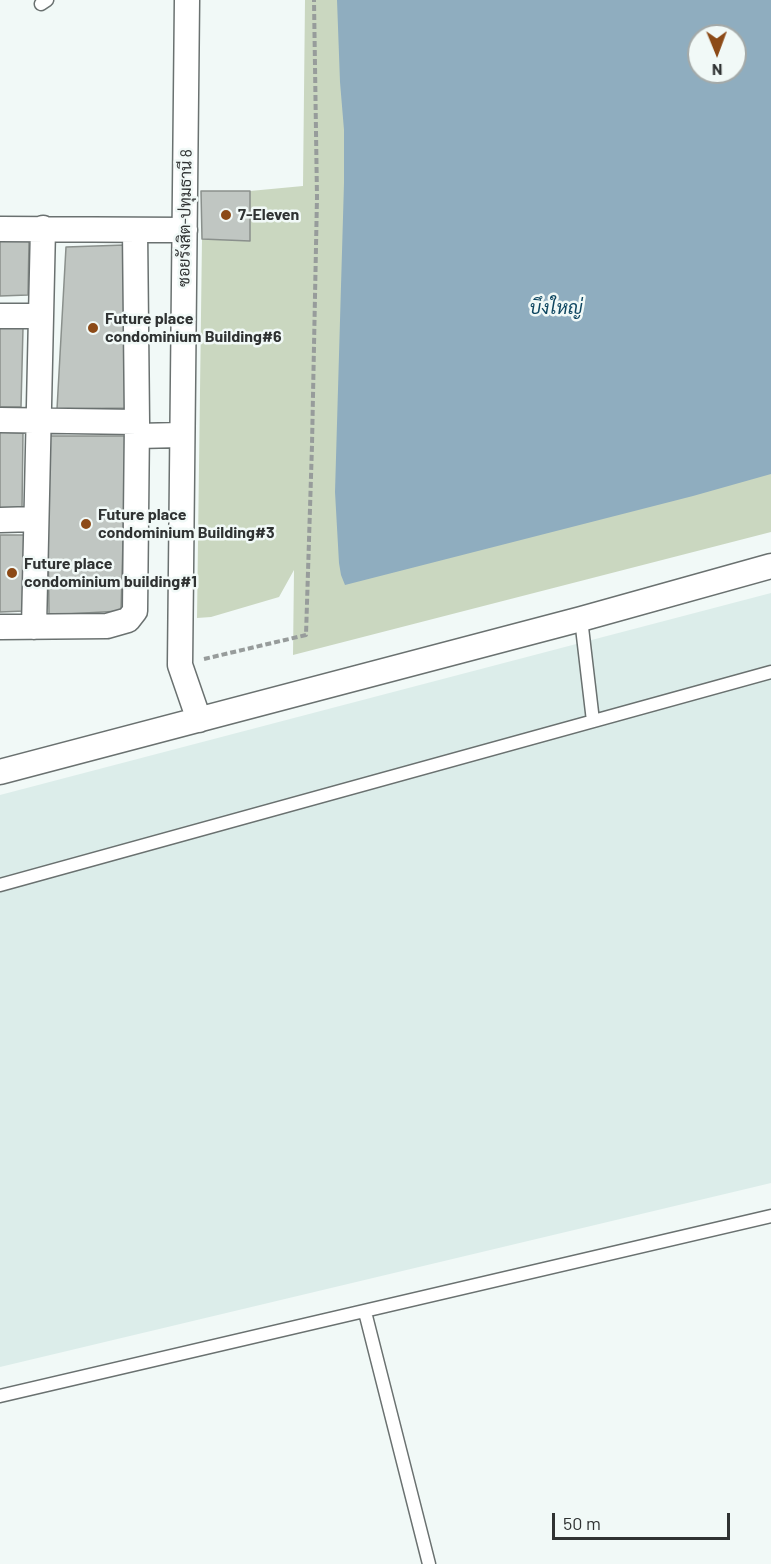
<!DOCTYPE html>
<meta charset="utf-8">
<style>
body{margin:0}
#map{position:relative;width:771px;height:1564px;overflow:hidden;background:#f1f9f7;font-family:Barlow,sans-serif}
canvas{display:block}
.north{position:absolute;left:687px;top:24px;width:60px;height:60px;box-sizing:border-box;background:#f1f9f7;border:2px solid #a3a9a8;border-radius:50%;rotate:179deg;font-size:16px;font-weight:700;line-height:24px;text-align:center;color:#2f3232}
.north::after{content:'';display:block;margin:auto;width:21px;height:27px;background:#8c4a17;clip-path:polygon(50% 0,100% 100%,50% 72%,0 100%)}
.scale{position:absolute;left:552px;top:1513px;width:178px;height:27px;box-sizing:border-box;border:3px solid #2f3232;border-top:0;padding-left:8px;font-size:18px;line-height:21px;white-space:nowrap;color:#2f3232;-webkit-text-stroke:4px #f1f9f7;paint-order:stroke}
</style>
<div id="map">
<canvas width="771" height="1564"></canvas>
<div class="north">N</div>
<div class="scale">50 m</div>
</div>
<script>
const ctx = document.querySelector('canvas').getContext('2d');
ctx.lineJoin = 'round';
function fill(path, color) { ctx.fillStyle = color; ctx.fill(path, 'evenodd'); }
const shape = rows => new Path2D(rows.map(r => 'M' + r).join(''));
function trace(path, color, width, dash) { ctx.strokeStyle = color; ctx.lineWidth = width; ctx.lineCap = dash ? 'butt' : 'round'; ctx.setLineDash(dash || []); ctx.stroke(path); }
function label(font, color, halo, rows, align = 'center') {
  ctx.font = font + ' Barlow,Sarabun,sans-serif'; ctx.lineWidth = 5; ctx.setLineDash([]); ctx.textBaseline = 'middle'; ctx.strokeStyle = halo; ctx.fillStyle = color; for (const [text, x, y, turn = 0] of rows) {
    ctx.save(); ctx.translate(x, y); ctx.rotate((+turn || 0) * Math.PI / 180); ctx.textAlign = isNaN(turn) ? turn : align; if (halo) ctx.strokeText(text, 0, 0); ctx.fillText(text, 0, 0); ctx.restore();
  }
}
fill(shape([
 [771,593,771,1183,0,1367,0,795]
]), '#dcedea');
fill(shape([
 [305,0,771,0,771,532,293,655,294,570,279,597,211,617,197,618,202,239,250,241,250,191,303,186],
 [699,36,735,36,735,72,699,72]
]), '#cad7c0');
fill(shape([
 [337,0,771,0,771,474,693,496,345,585,341,575,339,563,335,492,344,183,344,130,340,82],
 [699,36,735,36,735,72,699,72]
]), '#8fadbf');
const building = shape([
 [201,191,250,191,250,241,202,239,201,191],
 [0,241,29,241,28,295,0,296,0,241],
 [125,245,125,408,57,409,66,247,125,245],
 [0,328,23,328,21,407,0,407,0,328],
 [0,432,23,433,22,508,0,508,0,432],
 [47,436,126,436,121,611,49,615,47,436],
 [0,535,25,535,24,611,0,612,0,535]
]);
fill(building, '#c0c6c2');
trace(building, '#8a908c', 1.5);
const lane = shape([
 [41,4,47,0],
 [581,619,593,721],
 [0,885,771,672],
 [365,1312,429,1564],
 [0,1396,771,1216]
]);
const street = shape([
 [187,0,180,665,199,720],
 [0,229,185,230],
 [0,316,41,316],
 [0,420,137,422],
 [137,436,181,435],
 [0,520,36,519],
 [0,627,107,626,128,620,135,611,137,422,135,230],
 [34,627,43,228],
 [0,772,581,619,771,566]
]);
trace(lane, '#6a7170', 15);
trace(street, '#6a7170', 27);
trace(shape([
 [204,659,306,635,312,445,317,197,314,0]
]), '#979c9b', 4, [6, 3]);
trace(lane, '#fff', 12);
trace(street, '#fff', 24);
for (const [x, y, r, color] of [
 [226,215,6,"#8c4a17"],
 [93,328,6,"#8c4a17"],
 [86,524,6,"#8c4a17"],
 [12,573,6,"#8c4a17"]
]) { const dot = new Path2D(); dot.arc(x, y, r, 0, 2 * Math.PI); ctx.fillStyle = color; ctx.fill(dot); trace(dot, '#f1f9f7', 2); }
label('bold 16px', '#2f3232', '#f1f9f7', [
 ["7-Eleven",238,215],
 ["Future place",105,319],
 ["condominium Building#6",105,337],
 ["Future place",98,515],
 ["condominium Building#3",98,533],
 ["Future place",24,564],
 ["condominium building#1",24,582]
], 'left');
label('16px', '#2f3232', '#f1f9f7', [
 ["ซอยรังสิต-ปทุมธานี 8",185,218,-89]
]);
label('italic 18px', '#0e4660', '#f1f9f7', [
 ["บึงใหญ่",556,308]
]);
</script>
